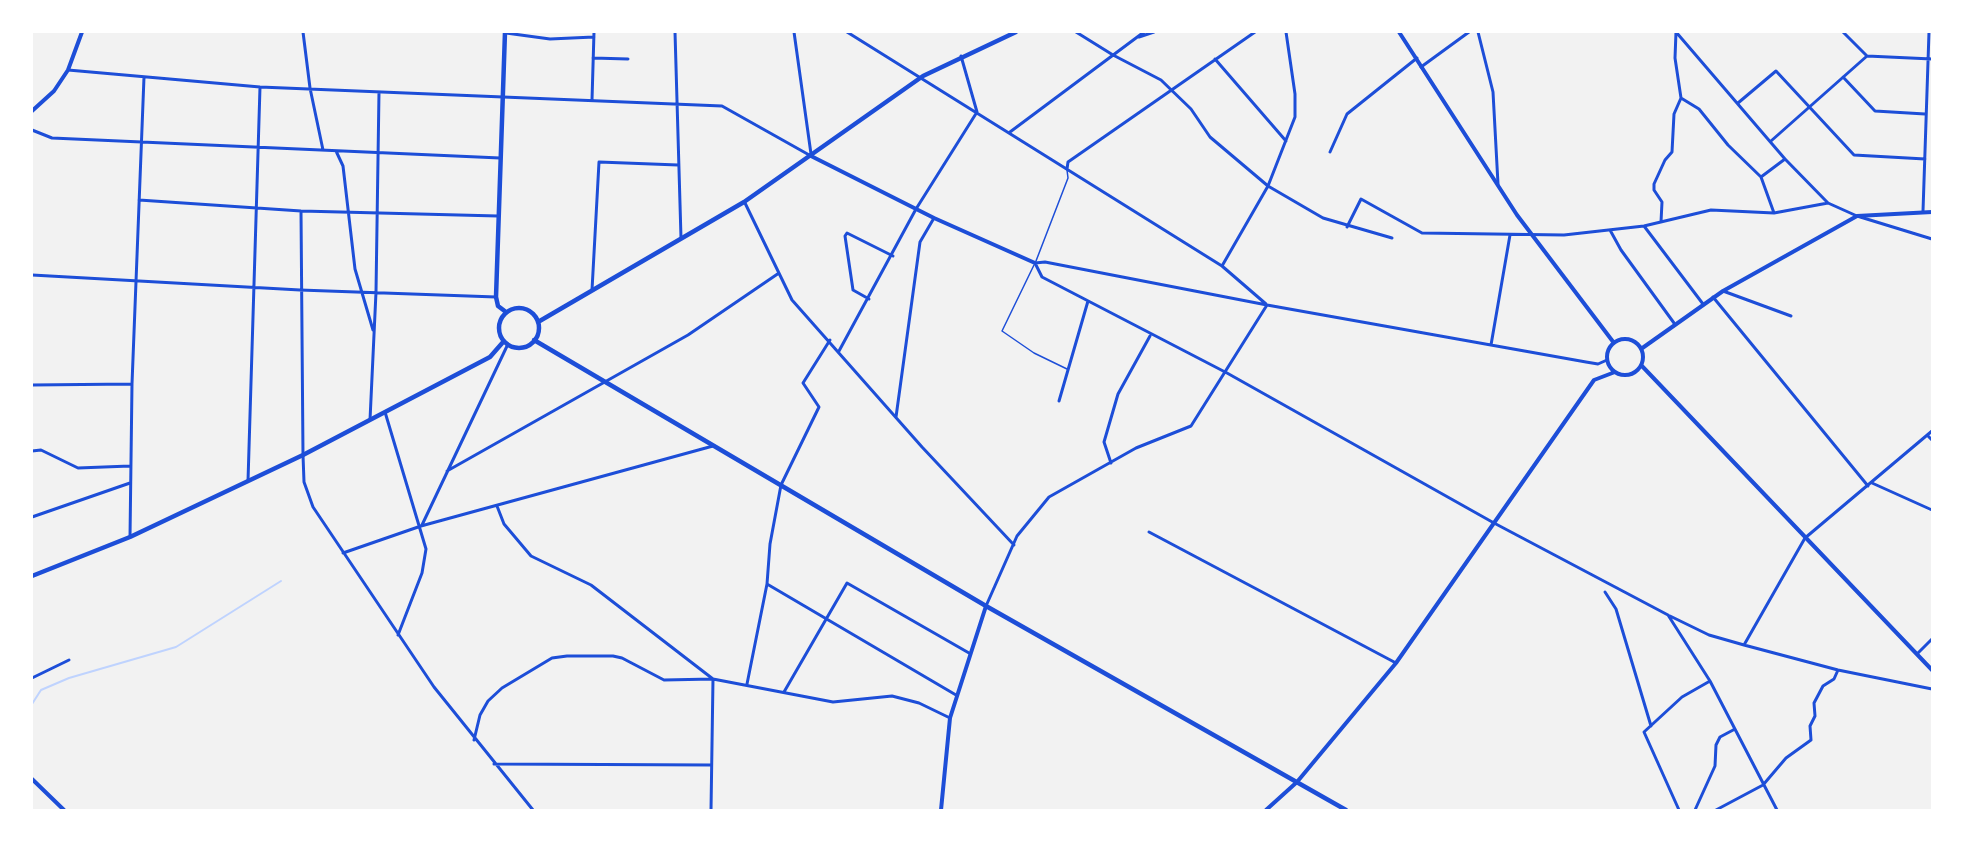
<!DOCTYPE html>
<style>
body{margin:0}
#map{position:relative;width:1964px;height:842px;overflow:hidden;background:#f2f2f2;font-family:"Asap Condensed",sans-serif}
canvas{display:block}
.frame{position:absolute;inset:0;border:33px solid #fff;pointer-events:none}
</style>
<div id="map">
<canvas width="1964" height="842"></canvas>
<div class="frame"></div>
</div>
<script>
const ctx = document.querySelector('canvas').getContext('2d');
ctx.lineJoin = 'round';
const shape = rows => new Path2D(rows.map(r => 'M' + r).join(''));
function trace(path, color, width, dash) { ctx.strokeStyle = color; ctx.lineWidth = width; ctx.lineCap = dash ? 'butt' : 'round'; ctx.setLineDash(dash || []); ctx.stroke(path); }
trace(shape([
 [32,704,41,690,69,678,176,647,281,581]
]), '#bfd3fe', 2);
trace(shape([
 [1036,261,1068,178,1067,170],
 [1034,265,1002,331,1034,353,1067,369]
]), '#1d4ed8', 1.5);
trace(shape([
 [303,32,310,88,323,150],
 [675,32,681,238],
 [794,32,811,154],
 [847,32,1222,266,1266,304],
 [1076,32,1113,55,1161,80,1191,109,1210,137,1268,186,1323,218,1392,238],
 [1478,32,1493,92,1498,184],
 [1676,32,1785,159,1828,203,1857,216,1932,239],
 [1676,32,1675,58,1681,98],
 [1843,32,1867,56,1932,59],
 [506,33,550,39,594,37],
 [1139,37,1154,32],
 [593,58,628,59],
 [1215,59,1286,141],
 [1421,67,1469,32],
 [68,70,260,87,722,106,811,156],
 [1843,77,1875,111,1925,114],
 [1681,98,1699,109,1728,145,1761,177,1774,213],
 [592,100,594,32],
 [1738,103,1776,71,1854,155,1925,159],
 [32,130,52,138,500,158],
 [1010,132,1144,32],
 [1771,141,1867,56],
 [336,151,343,166,355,269,373,330],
 [1330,152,1347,114,1417,58],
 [1067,169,1068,162,1255,32],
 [1761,177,1785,159],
 [139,200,301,211,498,216],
 [745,203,792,300,922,447,1014,545],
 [301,211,303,455,304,482,313,507,434,687,533,810],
 [1923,211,1929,32],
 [1661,222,1662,202,1654,190,1654,184,1665,160,1672,152,1674,114,1681,98],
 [1644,226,1703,304],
 [1347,227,1361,199,1422,233,1564,235,1644,226,1711,210,1774,213,1828,203],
 [1610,230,1621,250,1674,323],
 [1222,266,1268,186,1295,117,1295,94,1286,32],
 [32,275,300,290,496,297],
 [592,290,599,162,678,165],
 [1723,291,1791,316],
 [1713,297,1868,486],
 [869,299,853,290,845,236,847,233,893,256],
 [1491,345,1510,235],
 [839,351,916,209,977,112,961,56],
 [1607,360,1598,364,1586,362,1267,305,1045,262,1035,263,1042,277,1227,373,1494,523,1668,615,1710,681,1777,810],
 [32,385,132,384],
 [1059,401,1088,301],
 [385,412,426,549,422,573,398,635],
 [896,417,920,242,934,218],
 [370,420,376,292,379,92],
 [1927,435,1932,440],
 [32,451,41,450,78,468,130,466],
 [1111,463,1104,442,1118,394,1150,336],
 [447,471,688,335,779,273],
 [248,481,260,87],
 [1872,483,1932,510],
 [497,506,504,524,531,556,591,585,713,679,711,810],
 [32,517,130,483],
 [422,525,508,344],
 [1149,532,1396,663],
 [130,537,132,384,144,77],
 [343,553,421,526,713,446],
 [767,584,956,695],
 [1605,592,1616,609,1651,726],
 [986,606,1017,536,1049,497,1136,448,1191,426,1267,305],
 [1670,616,1709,635,1744,645,1838,670,1932,689],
 [1744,645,1805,538,1932,431],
 [1918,653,1932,639],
 [32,678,69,660],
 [747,684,767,584,770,544,781,485,819,407,803,383,830,340],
 [784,692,847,583,969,653],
 [474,740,480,715,488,701,502,688,552,658,567,656,613,656,622,658,664,680,713,679,833,702,892,696,919,703,950,718],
 [494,764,711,765],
 [1679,810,1644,732,1682,697,1710,681],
 [1695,810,1715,766,1716,745,1720,737,1735,729],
 [1716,810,1763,785,1786,758,1811,740,1810,726,1815,716,1814,703,1823,686,1834,679,1838,670]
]), '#1d4ed8', 3);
trace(shape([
 [1399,32,1517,215,1614,343],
 [32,111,54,91,68,70,82,32],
 [811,156,934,218,1035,263],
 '1607 357a18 18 0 1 1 36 0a18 18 0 1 1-36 0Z',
 [1641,349,1723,291,1857,216,1932,212],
 [1641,365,1932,670],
 [32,779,64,810],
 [941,810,950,718,986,606],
 [1266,810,1297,782,1396,663,1594,380,1615,372]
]), '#1d4ed8', 4);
trace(shape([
 [505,32,496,297,498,306,506,312],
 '499 328a20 20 0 1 1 40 0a20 20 0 1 1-40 0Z',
 [538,322,744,202,923,76,1016,32],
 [534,340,986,606,1346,810],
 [32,576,130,537,303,455,490,357,504,341]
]), '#1d4ed8', 4.5);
</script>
